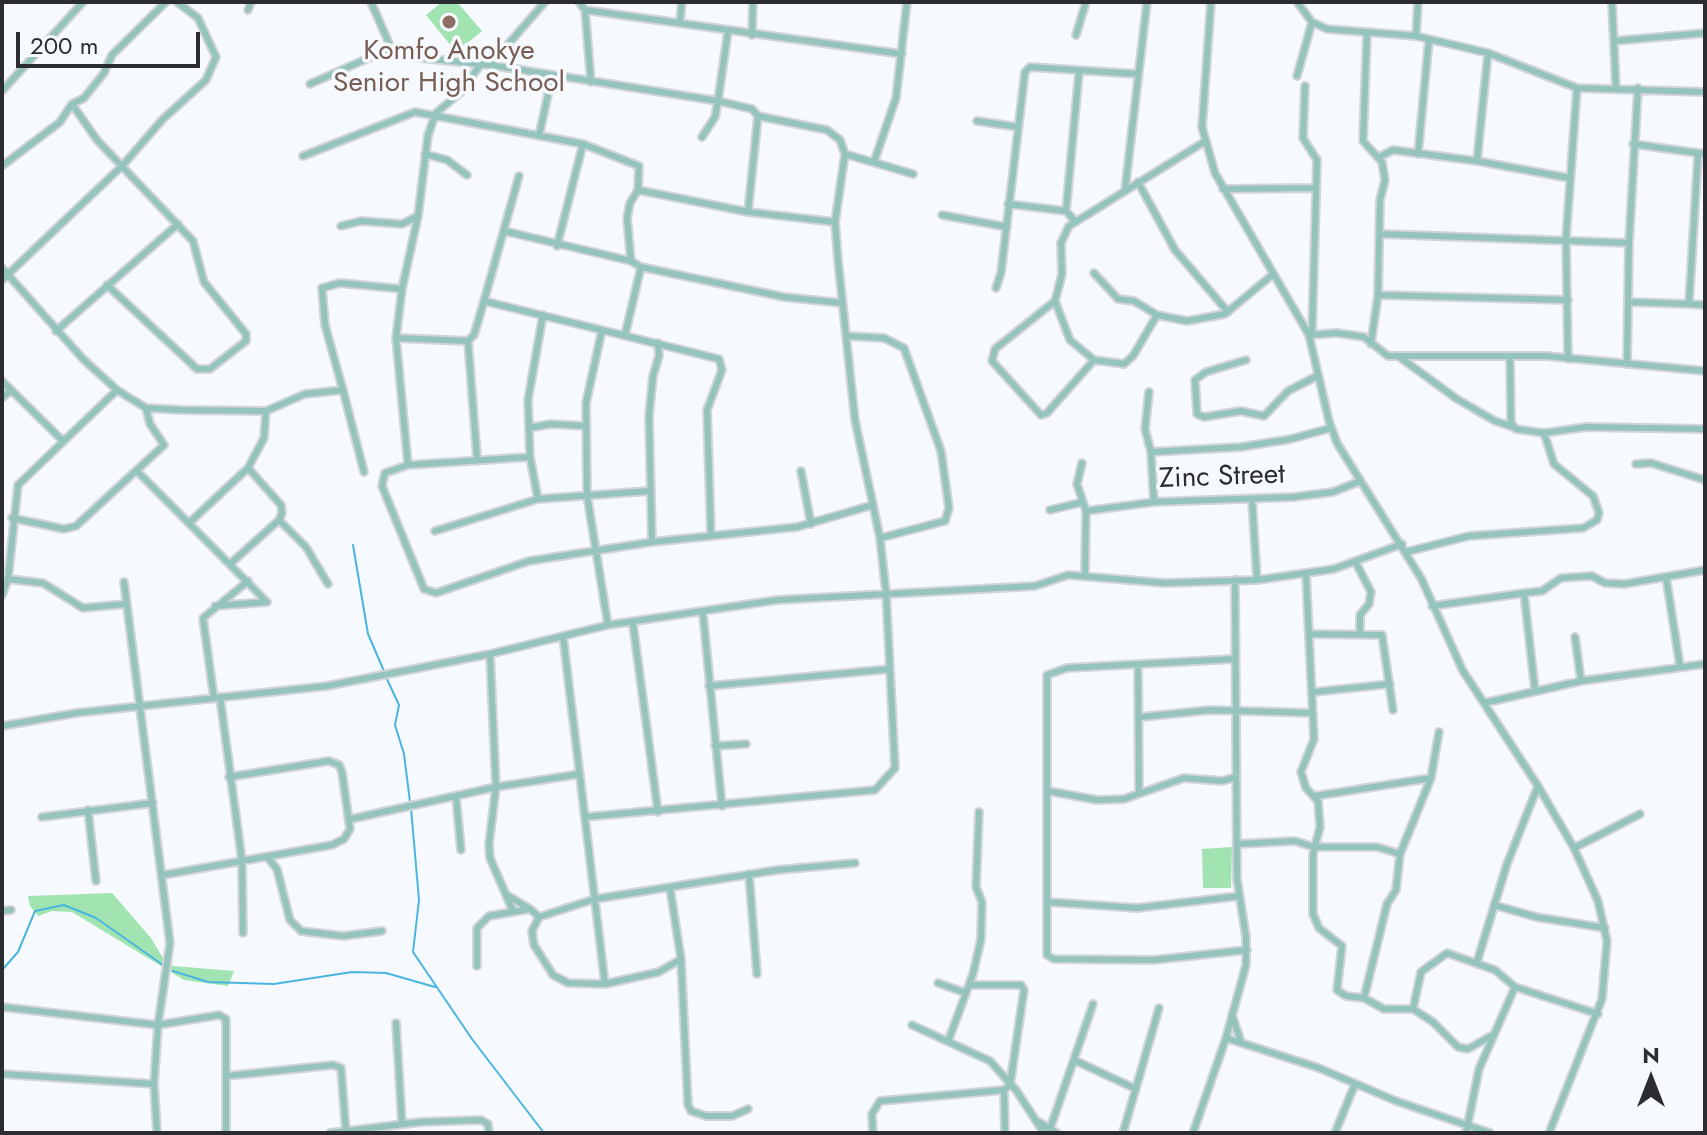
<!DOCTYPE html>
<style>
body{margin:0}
#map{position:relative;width:1707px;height:1135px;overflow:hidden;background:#f6f9fe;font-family:Jost,sans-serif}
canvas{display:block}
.frame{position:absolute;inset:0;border:4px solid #2c2d31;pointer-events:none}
.north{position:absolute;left:1611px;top:1039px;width:80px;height:80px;-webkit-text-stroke:6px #f6f9fe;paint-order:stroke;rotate:0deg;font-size:22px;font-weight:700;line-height:32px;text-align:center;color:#2c2d31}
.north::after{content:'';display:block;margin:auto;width:28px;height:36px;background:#2c2d31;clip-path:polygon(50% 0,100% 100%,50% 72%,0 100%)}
.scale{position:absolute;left:16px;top:32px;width:184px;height:36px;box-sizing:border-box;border:4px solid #2c2d31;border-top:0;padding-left:10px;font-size:24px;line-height:28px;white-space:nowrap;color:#2c2d31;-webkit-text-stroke:6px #f6f9fe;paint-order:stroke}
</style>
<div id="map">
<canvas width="1707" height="1135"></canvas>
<div class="frame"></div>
<div class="north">N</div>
<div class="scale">200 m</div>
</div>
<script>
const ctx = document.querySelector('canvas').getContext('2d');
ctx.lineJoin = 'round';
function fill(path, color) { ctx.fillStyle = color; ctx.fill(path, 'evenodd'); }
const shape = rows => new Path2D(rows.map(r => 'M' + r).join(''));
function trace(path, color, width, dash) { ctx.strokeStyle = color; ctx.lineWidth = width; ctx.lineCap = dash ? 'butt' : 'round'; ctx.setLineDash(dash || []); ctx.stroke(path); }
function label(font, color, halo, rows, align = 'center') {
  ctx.font = font + ' Jost,sans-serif'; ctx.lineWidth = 7; ctx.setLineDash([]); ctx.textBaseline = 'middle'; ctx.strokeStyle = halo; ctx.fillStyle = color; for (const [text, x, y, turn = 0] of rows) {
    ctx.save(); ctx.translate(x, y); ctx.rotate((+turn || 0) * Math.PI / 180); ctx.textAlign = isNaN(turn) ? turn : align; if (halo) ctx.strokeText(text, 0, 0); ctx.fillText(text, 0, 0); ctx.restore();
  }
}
fill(shape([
 [442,2,457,2,482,31,456,52,426,15],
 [1232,847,1231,888,1203,888,1202,849],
 [112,893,151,938,163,958,173,966,234,971,228,986,184,980,72,912,52,911,38,916,30,906,28,896]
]), '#a1e4b1');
trace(shape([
 [353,545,368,634,384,671],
 [386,677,399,705,395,725,404,754,410,802],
 [411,808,419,900,413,952,472,1039,544,1133],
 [2,970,18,952,35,911,64,905,96,918,163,965],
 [173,971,208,982,274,984,352,972,386,973,435,987]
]), '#4ab5e1', 2);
const minor = shape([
 [371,2,391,48,402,56,490,65,718,101,715,117,702,137],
 [579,2,585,10,591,82],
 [1211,2,1202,127,1215,173,1309,335,1329,421,1337,443,1421,578,1463,671,1538,786,1574,848,1598,901,1607,941,1602,999,1549,1133],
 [1297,2,1312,22,1327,29,1416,36,1488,53,1577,88,1705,92],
 [1612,2,1616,88],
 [248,10,251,2],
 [585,10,902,54],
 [680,21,682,2],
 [1367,33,1363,141,1382,162,1385,180,1380,200,1378,295,1371,344],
 [752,35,753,2],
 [1076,35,1086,2],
 [1416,36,1418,2],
 [1614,41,1705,33],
 [490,65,545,2],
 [1297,76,1312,22],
 [310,84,391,48],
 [1305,86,1303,138,1317,160,1312,335],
 [2,91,83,2],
 [72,104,97,140,193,241,204,282,246,334,246,341,210,369,197,369,107,285],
 [758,116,748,212,835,222],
 [977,121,1018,127],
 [539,136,552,76],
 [1204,142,1069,226,1061,243,1062,274,1055,301,1070,340,1094,360,1124,364,1133,356,1157,315,1187,321,1225,314,1272,275],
 [1633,144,1705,154],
 [425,154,447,160,467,175],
 [845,154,913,174],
 [1418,154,1429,39],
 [303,156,415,112,583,144,639,166,638,190,630,203,627,218,631,261],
 [1379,157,1393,150,1477,161,1488,53],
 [1477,161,1569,178],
 [874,162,896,98,907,2],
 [2,166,60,122,72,104,84,98,104,73,112,55,166,2],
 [1138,182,1175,250,1228,312],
 [1223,189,1316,188],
 [638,190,748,212],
 [1125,190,1147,2],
 [1008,204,1066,211,1075,221],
 [1066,211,1079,72],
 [942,215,1007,227],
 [341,226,361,221,402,224,418,216],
 [504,231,631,261,641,267,784,297,842,303],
 [1381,234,1629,243],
 [557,246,583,144],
 [2,268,83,359,117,390,146,408,182,410,266,411,305,394,343,390,325,325,322,288,340,283,402,289],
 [1094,273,1118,299,1134,301,1157,315],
 [2,280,123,165,163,119,206,80,216,57,198,18,177,2],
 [996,288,1001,273,1025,72,1030,67,1138,74],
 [1378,295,1568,300],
 [484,301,719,359,722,370,707,410,711,535],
 [1055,301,995,349,992,361,1041,415,1047,413,1094,360],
 [1629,302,1689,304,1698,155],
 [1689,304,1705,305],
 [602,330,586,403,587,495,608,625],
 [56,331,178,224],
 [625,335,641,267],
 [1309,335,1337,333,1364,337,1388,356,1546,356,1705,371],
 [847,336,884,338,904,348,941,451,949,508,945,521,880,538],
 [396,338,468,341],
 [1398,356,1457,399,1495,421,1513,427],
 [1510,357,1511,423,1516,429,1544,433,1586,427,1705,429],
 [1568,359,1566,238,1577,88],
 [1246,360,1206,372,1195,380,1197,414,1204,417,1241,411,1264,416,1288,391,1317,376],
 [1627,364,1629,243,1638,88],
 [2,381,63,441],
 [343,390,364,472],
 [1149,392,1145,429,1151,452],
 [2,398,11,390],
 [529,428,550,424,586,426],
 [530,457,408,465,385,473,382,486,424,589,436,593,529,561,652,542,797,527,873,505],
 [477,458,468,341,474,335,484,301,519,176],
 [1082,463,1077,484,1086,511,1085,576],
 [1636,464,1651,463,1705,480],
 [408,465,396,338,402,289,418,216,428,135,436,113,461,92,480,65],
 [801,471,811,524],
 [138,472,267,602,215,606],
 [538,499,530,457,528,400,543,315],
 [1252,499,1257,580],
 [1154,502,1151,452,1241,447,1291,439,1331,428],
 [1050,510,1083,502],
 [1086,511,1154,502,1294,497,1333,492,1358,482],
 [12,518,64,529,76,526,164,445,150,424,146,408],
 [279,520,306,547,328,584],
 [189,523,248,468,264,438,266,411],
 [435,531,538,499,649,491],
 [652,542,649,416,653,376,659,356,658,343],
 [1406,552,1469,536,1583,528,1597,520,1599,513,1593,496,1554,464,1544,433],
 [1356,563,1371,592,1369,604,1360,615,1360,634],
 [230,564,279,520,282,513,281,505,248,468],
 [1306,575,1314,739,1301,772,1306,788,1318,801,1320,827,1313,854,1313,914,1319,928,1342,946,1337,990,1346,996,1364,998,1384,1009,1413,1009,1433,1022,1458,1047,1468,1049,1491,1036],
 [1666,577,1680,666],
 [8,579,43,583,83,608,126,604],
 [1524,593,1542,591,1561,578,1592,576,1605,583,1624,584,1705,570],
 [2,595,8,579,18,485,117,390],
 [1432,606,1524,593,1535,690],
 [703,614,722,806],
 [633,624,658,812],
 [1309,634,1382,635,1393,710],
 [563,636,605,984],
 [490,654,496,787,489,844,490,858,513,911],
 [1234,659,1067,668,1047,675,1047,955,1054,959,1153,960,1247,950],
 [1138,665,1139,792],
 [1581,681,1705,664],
 [709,686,890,669],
 [1314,692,1390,684],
 [220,697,242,861,243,933],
 [214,698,203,618,248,581],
 [1484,703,1581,681,1575,637],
 [1141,717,1210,710,1312,713],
 [2,726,76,713,327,686,490,654,608,625,777,600,1035,586,1068,575,1165,583,1257,580,1334,569,1402,544],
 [715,746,746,744],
 [1048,791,1097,800,1124,799,1184,778,1222,781,1236,777],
 [1315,796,1431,778],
 [456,797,461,850],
 [88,810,96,881],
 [42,817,153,803],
 [585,817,875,790,895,768,886,592,880,538,855,420,838,260,835,222,845,154,840,140,827,130,758,116,752,109,718,101,728,31],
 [351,819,496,787,580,774],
 [1238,844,1295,841,1314,847,1377,847,1400,854],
 [1574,848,1640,814],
 [268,858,277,869,290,920,301,931,343,936,382,931],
 [749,874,757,974],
 [163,875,332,845,344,839,350,829,342,772,339,765,329,761,229,777],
 [670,888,681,959,688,1105,691,1111,706,1116,732,1116,748,1109],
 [507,895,530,909],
 [1047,902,1137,908,1239,896],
 [1494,905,1536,917,1605,928],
 [2,911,11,910],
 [539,917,532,931,534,945,553,975,568,983,605,984,659,972,681,959],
 [1477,962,1507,864,1538,786],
 [477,966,477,928,489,916,530,909,539,917,595,899,777,870,855,863],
 [938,983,966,993],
 [1364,998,1387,904,1396,890,1400,854,1431,778,1439,732],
 [2,1007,158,1025,170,943,124,582],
 [1413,1009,1421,972,1447,953,1495,970,1515,987],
 [1232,1015,1241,1042],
 [396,1023,402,1124],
 [912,1025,990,1061,1016,1090,1044,1133],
 [1226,1038,1319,1068,1396,1101,1490,1133],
 [949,1039,973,974,981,939,982,902,976,887,979,812],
 [1074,1060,1136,1089],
 [2,1074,154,1084],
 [226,1076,333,1065,341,1068,346,1133],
 [1004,1090,1005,1133],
 [1039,1122,1057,1133],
 [1050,1129,1093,1004],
 [157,1133,154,1084,158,1025,219,1015,226,1019,226,1133],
 [330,1133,421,1122,481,1120,488,1124,489,1133],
 [873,1133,872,1114,880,1101,1004,1090,1010,1085,1024,990,1021,985,969,985],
 [1123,1133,1159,1008],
 [1193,1133,1226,1038,1246,965,1246,937,1237,879,1235,580],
 [1335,1133,1355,1084],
 [1466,1133,1479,1069,1515,987,1598,1014]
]);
trace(minor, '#d2d4d9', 10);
trace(minor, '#94c4bb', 6);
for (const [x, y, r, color] of [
 [449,22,8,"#8d6e63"]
]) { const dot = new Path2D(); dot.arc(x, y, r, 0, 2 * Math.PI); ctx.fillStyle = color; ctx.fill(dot); trace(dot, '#f6f9fe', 3); }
label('28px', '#785e54', '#f6f9fe', [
 ["Komfo Anokye",449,52],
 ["Senior High School",449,84]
]);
label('28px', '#2c2d31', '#f6f9fe', [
 ["Zinc Street",1222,478,-2]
]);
</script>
